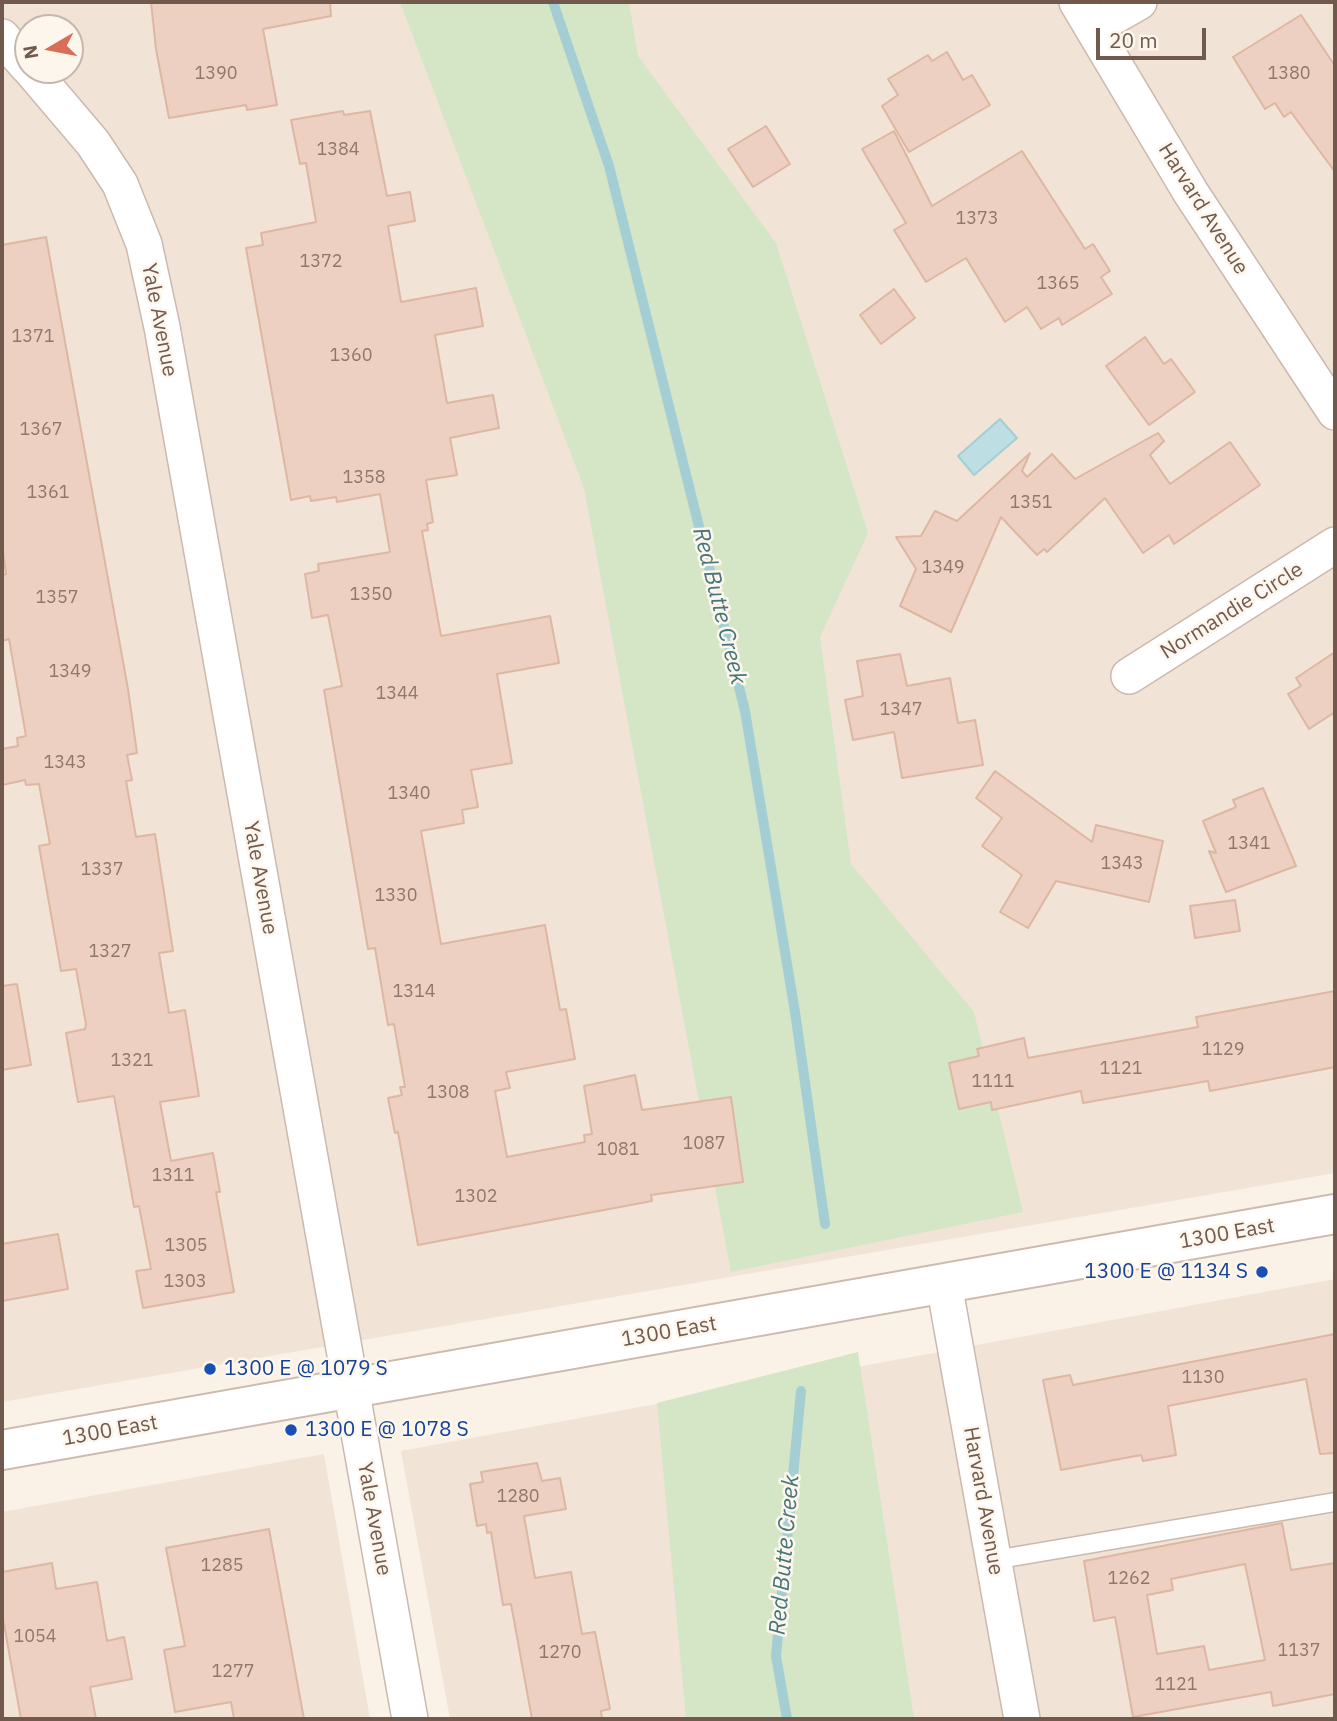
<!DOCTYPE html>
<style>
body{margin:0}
#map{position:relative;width:1337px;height:1721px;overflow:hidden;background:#faf2e7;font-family:"IBM Plex Sans",sans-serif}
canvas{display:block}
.frame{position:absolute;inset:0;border:4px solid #71594e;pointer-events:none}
.north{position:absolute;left:14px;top:14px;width:70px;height:70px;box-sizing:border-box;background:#fdf6ec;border:2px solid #c5b7ad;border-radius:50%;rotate:260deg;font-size:19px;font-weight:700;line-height:28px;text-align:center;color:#71594e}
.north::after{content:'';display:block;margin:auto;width:24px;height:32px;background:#d86e57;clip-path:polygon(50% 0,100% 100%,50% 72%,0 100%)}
.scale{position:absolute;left:1096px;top:28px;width:110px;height:32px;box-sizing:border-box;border:4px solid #71594e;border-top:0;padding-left:9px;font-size:21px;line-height:24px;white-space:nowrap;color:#71594e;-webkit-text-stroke:5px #fdf6ec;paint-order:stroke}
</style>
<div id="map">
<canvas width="1337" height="1721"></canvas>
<div class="frame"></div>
<div class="north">N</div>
<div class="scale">20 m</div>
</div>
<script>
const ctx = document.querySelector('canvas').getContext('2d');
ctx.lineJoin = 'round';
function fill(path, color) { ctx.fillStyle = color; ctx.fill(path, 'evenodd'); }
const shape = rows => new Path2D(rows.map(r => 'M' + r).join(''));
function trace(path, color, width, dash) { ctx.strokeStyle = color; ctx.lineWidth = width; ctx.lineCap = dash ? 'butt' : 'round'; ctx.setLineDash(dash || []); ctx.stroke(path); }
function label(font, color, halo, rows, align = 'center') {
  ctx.font = font + ' "IBM Plex Sans",sans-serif'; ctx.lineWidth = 5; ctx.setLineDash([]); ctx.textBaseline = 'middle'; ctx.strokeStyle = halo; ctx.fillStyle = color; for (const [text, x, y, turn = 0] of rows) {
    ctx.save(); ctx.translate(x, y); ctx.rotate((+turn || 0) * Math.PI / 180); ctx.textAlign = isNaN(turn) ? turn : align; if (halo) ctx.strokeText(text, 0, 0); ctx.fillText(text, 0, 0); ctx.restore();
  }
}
fill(shape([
 [2,2,1335,2,1335,1173,2,1402],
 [28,28,70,28,70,70,28,70],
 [1335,1279,1335,1719,450,1719,401,1451],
 [324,1454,370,1719,2,1719,2,1512]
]), '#f1e3d6');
fill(shape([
 [400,2,629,2,638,56,776,243,868,533,820,637,851,864,974,1012,1023,1212,731,1272,584,488],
 [858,1352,914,1719,686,1719,657,1403]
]), '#d5e6c6');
const water = shape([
 [1000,419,1017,438,974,475,958,456,1000,419]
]);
fill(water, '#bddee2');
trace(water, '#a4ced3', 2);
trace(shape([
 [553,2,609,166,745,711,795,1012,825,1224],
 [787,1719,776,1656,801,1391]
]), '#a4ced3', 10);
const building = shape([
 [151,2,330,2,331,16,263,29,277,105,247,110,246,105,169,118,156,49,151,2],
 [1301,15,1335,66,1335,172,1291,112,1284,117,1275,103,1265,109,1233,57,1301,15],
 [947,52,963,80,972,75,990,105,909,152,882,106,898,95,888,79,928,55,932,61,947,52],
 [343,111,344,115,370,111,387,196,410,192,415,221,388,226,401,302,476,288,483,326,435,335,447,403,493,395,499,428,450,438,457,475,426,480,433,522,427,524,428,530,422,531,441,636,550,616,559,663,497,674,512,763,471,770,478,807,462,810,464,823,421,831,441,944,545,925,560,1010,566,1009,575,1059,506,1072,510,1088,495,1091,507,1157,585,1142,584,1135,592,1134,584,1086,635,1075,642,1110,731,1097,743,1182,651,1195,652,1201,418,1245,398,1132,395,1133,388,1098,402,1095,400,1087,405,1087,394,1024,388,1025,375,948,368,949,324,690,342,686,328,615,312,618,305,574,319,571,318,564,390,552,380,494,337,502,336,497,311,501,310,496,291,500,246,248,263,245,261,233,316,222,306,163,300,164,291,120,343,111],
 [766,126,790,164,753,187,728,149,766,126],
 [894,131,932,206,1022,151,1085,249,1093,244,1110,271,1101,277,1112,294,1062,325,1059,318,1041,329,1027,307,1005,322,966,258,926,282,894,230,906,223,862,149,894,131],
 [46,237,128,689,137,753,127,755,132,780,126,781,136,837,155,834,173,951,159,953,169,1013,185,1010,199,1096,160,1102,171,1161,213,1153,220,1192,216,1192,234,1292,143,1308,136,1271,151,1269,139,1206,134,1207,114,1096,78,1102,66,1033,85,1029,86,1024,76,969,61,971,39,846,50,844,39,784,26,785,25,780,2,785,2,749,18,746,17,738,26,736,9,639,2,641,2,575,6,574,2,544,2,245,46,237],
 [894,289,915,318,881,344,860,315,894,289],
 [1145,337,1164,364,1171,359,1195,392,1149,425,1106,366,1145,337],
 [1158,433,1164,441,1150,455,1170,484,1230,442,1260,485,1174,544,1169,535,1143,553,1105,498,1047,552,1044,549,1037,555,1001,517,951,632,900,606,916,569,896,537,921,536,935,511,957,521,1030,453,1022,471,1027,477,1052,454,1075,479,1158,433],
 [1335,652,1335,712,1309,729,1288,694,1301,686,1296,678,1335,652],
 [900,654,907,686,950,678,958,723,975,720,983,765,902,778,894,732,853,740,845,700,863,696,857,661,900,654],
 [995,771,1092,842,1096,825,1163,841,1149,902,1056,881,1028,928,1000,912,1022,875,982,846,1002,818,976,798,995,771],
 [1263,788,1296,866,1226,892,1209,851,1216,853,1203,821,1236,807,1233,800,1263,788],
 [1235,900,1240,931,1195,938,1190,906,1235,900],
 [17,984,31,1065,2,1070,2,986,17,984],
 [1335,991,1335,1067,1210,1091,1208,1081,1083,1103,1081,1091,992,1110,991,1102,959,1109,949,1063,979,1056,977,1049,1024,1038,1028,1058,1198,1027,1196,1017,1335,991],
 [58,1234,68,1289,2,1301,2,1244,58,1234],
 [1335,1334,1335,1453,1320,1454,1306,1379,1168,1406,1176,1455,1143,1461,1141,1455,1061,1470,1043,1380,1070,1375,1073,1385,1335,1334],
 [537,1463,542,1481,560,1478,566,1509,524,1516,535,1578,571,1572,582,1634,595,1632,610,1709,601,1711,602,1719,532,1719,511,1604,503,1605,491,1532,487,1533,486,1524,477,1526,470,1484,483,1482,481,1472,537,1463],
 [1282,1523,1291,1570,1335,1563,1335,1694,1273,1706,1271,1692,1133,1717,1115,1617,1094,1621,1084,1561,1282,1523],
 [1245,1564,1265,1660,1209,1670,1204,1646,1157,1654,1147,1595,1173,1590,1171,1579,1245,1564],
 [269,1529,304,1719,234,1719,231,1702,175,1712,164,1650,185,1646,166,1548,269,1529],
 [52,1563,56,1589,97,1582,107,1641,124,1637,132,1679,90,1687,96,1719,21,1719,2,1613,2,1572,52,1563]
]);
fill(building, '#edd0c1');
trace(building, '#deb7a3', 2);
const lane = shape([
 [994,1560,1335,1502]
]);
const street = shape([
 [1077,2,1191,193,1335,412],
 [1093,28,1139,2],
 [2,37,28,67],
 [31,70,93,143,120,184,144,244,162,327,410,1719],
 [1129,676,1335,545],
 [944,1284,1022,1719]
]);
const secondary = shape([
 [2,1450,1335,1214]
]);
trace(lane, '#cbb9ae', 21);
trace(street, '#cbb9ae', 38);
trace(secondary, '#cfbbae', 42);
trace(lane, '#fff', 18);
trace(street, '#fff', 35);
trace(secondary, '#fff', 38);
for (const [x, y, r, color] of [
 [1262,1272,7,"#1a4fb4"],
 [210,1369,7,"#1a4fb4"],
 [291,1430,7,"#1a4fb4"]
]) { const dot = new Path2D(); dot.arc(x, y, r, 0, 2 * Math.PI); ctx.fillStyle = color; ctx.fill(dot); trace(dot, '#fdf6ec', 2.5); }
label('18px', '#90776b', null, [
 ["1390",216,74],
 ["1380",1289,74],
 ["1384",338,150],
 ["1373",977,219],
 ["1372",321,262],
 ["1365",1058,284],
 ["1371",33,337],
 ["1360",351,356],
 ["1367",41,430],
 ["1358",364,478],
 ["1361",48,493],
 ["1351",1031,503],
 ["1349",943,568],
 ["1350",371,595],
 ["1357",57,598],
 ["1349",70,672],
 ["1344",397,694],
 ["1347",901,710],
 ["1343",65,763],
 ["1340",409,794],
 ["1341",1249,844],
 ["1343",1122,864],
 ["1337",102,870],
 ["1330",396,896],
 ["1327",110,952],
 ["1314",414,992],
 ["1129",1223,1050],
 ["1321",132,1061],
 ["1121",1121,1069],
 ["1111",993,1082],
 ["1308",448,1093],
 ["1087",704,1144],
 ["1081",618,1150],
 ["1311",173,1176],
 ["1302",476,1197],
 ["1305",186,1246],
 ["1303",185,1282],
 ["1130",1203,1378],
 ["1280",518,1497],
 ["1285",222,1566],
 ["1262",1129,1579],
 ["1054",35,1637],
 ["1137",1299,1651],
 ["1270",560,1653],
 ["1277",233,1672],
 ["1121",1176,1685]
]);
label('21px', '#71594e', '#fdf6ec', [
 ["Harvard Avenue",1203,209,58],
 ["Yale Avenue",159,320,79],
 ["Normandie Circle",1232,611,-32],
 ["Yale Avenue",260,878,80],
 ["1300 East",1227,1234,-10],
 ["1300 East",669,1332,-10],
 ["1300 East",110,1431,-10],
 ["Harvard Avenue",983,1501,80],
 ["Yale Avenue",374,1519,80]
]);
label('21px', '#164399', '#fdf6ec', [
 ["1300 E @ 1134 S",1248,1272,"right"],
 ["1300 E @ 1079 S",224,1369],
 ["1300 E @ 1078 S",305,1430]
], 'left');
label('italic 23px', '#46757b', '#fdf6ec', [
 ["Red Butte Creek",719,606,76],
 ["Red Butte Creek",785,1555,-85]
]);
</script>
